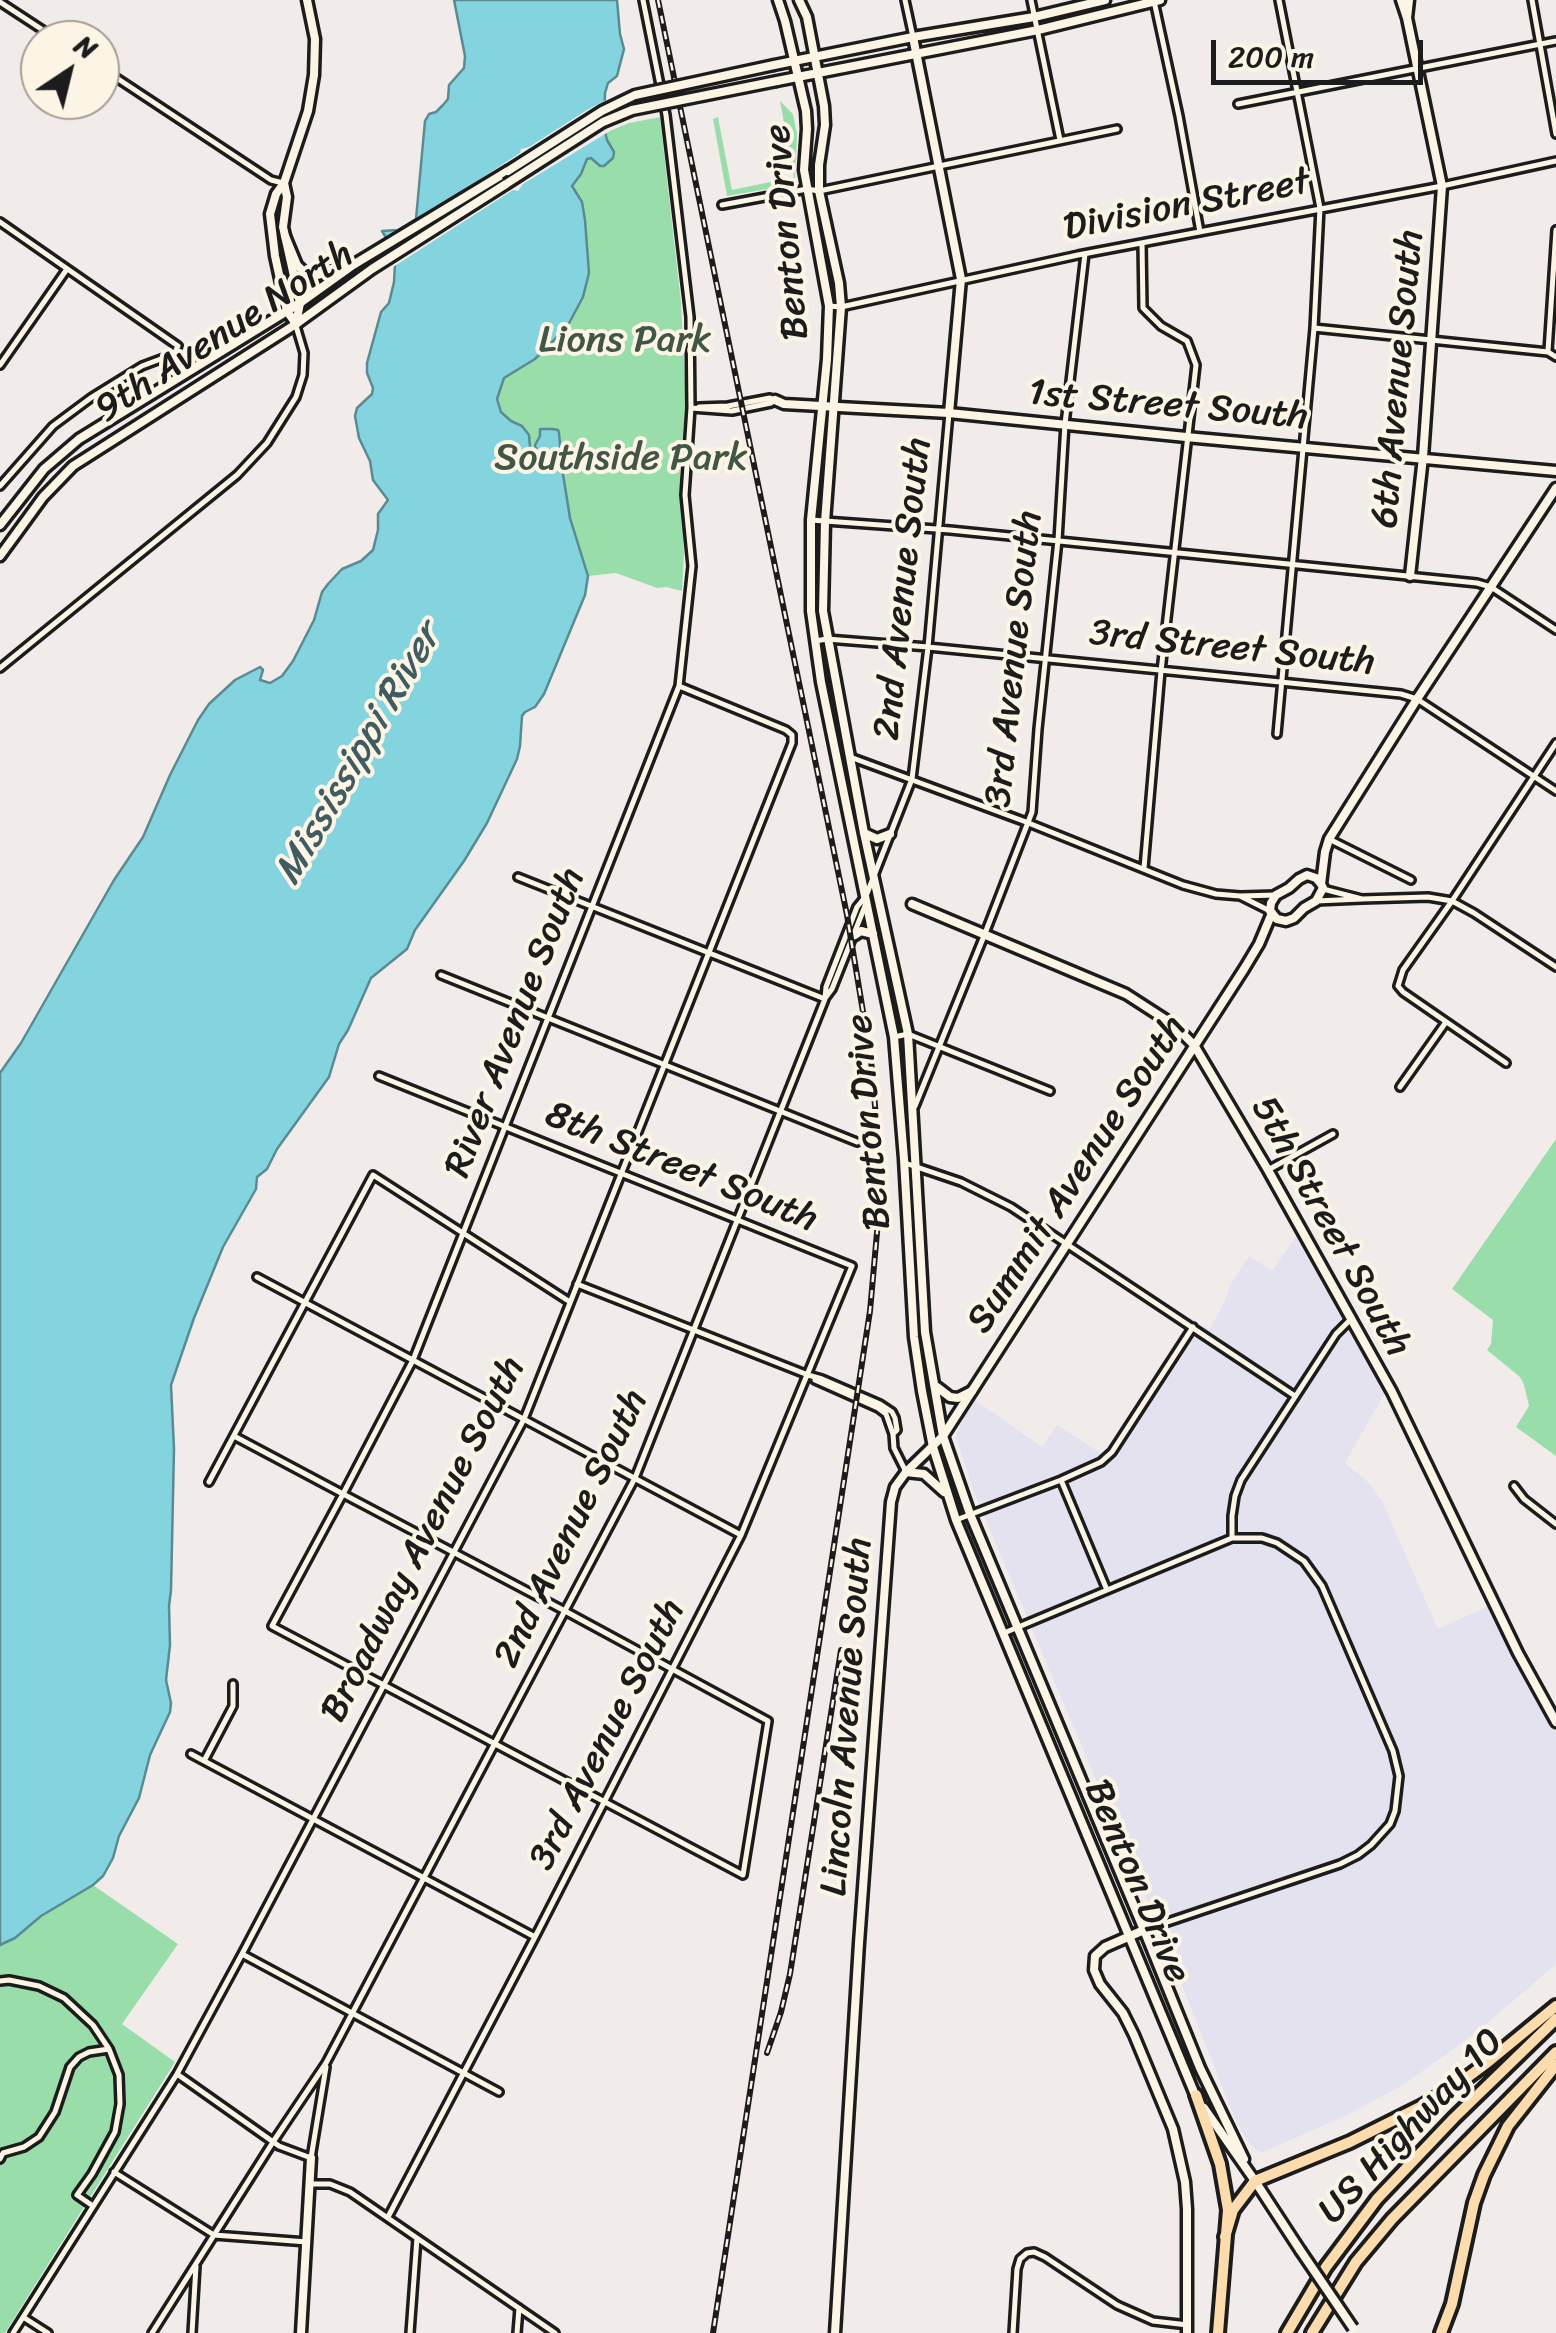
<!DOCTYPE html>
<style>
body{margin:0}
#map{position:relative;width:1556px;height:2333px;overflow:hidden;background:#f1ecea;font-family:Sriracha,sans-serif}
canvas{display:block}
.north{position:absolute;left:20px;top:20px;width:100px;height:100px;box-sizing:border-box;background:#fcf5e5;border:2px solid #a29e95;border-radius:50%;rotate:35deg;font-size:28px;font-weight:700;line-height:40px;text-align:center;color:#1c1c1c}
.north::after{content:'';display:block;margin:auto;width:35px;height:45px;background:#1c1c1c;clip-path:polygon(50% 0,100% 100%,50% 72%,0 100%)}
.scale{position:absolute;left:1211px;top:40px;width:212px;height:45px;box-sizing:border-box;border:5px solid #1c1c1c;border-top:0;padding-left:12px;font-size:30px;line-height:35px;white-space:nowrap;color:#1c1c1c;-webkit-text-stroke:8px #fcf5e5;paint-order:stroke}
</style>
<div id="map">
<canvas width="1556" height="2333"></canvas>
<div class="north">N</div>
<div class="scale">200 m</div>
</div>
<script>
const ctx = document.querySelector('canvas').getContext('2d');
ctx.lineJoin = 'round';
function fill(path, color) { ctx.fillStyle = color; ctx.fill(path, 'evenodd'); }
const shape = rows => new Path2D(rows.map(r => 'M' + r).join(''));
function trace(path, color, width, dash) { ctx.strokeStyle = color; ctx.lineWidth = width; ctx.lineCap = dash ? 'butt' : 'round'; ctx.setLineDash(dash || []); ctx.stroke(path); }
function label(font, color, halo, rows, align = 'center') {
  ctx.font = font + ' Sriracha,sans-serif'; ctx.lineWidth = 8; ctx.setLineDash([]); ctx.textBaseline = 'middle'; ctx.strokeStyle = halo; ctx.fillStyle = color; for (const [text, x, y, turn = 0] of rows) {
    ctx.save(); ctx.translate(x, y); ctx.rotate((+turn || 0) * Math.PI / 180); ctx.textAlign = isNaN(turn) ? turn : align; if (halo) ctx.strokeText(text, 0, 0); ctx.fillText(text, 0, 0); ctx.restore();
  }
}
fill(shape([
 [1296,1236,1385,1393,1345,1463,1369,1483,1382,1501,1438,1629,1488,1606,1556,1734,1556,1964,1476,2033,1403,2085,1343,2117,1263,2152,1256,2150,1247,2140,1237,2124,1166,1945,974,1492,956,1437,964,1415,975,1400,1042,1447,1057,1425,1101,1453,1107,1448,1191,1318,1209,1330,1224,1303,1231,1284,1249,1256,1272,1271]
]), '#e4e2ef');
fill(shape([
 [780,101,793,114,794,120,797,134,795,180,785,186,727,196,713,119,718,117,732,190,794,177],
 [660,117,681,302,686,401,680,469,684,553,682,591,666,587,657,588,616,573,588,576,570,518,562,468,559,433,558,430,543,428,535,445,538,453,533,460,530,458,529,435,518,423,511,421,501,412,497,399,504,378,535,359,555,339,583,297,588,280,585,220,572,186,581,174,587,159,591,158,607,141,605,133,629,123],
 [1556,1139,1556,1456,1516,1427,1529,1406,1524,1385,1520,1377,1487,1350,1491,1344,1493,1320,1452,1289],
 [93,1885,178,1944,122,2024,175,2062,5,2333,0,2333,0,1945,15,1938,41,1916]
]), '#99deaa');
const water = shape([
 [454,0,617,0,620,34,624,49,617,76,608,83,605,93,604,127,607,140,614,152,613,158,604,166,600,166,591,158,587,159,581,174,572,186,582,202,585,220,589,273,583,297,568,325,555,339,535,359,504,378,497,399,501,412,511,421,522,426,529,435,531,459,533,460,537,453,535,445,540,436,540,429,552,429,558,430,559,433,562,468,570,518,588,576,585,595,544,694,535,707,525,712,522,716,520,746,517,759,487,823,464,861,415,930,407,949,371,978,348,1030,339,1044,329,1077,277,1149,267,1169,257,1177,256,1189,223,1247,194,1318,171,1385,174,1449,171,1590,169,1606,170,1645,166,1680,171,1703,170,1712,150,1755,139,1798,119,1836,113,1858,103,1876,93,1885,41,1916,15,1938,0,1945,0,1073,21,1043,114,880,143,837,170,775,198,720,209,704,235,680,260,667,263,670,260,680,270,683,282,676,293,661,314,620,322,592,328,584,342,569,361,561,373,550,378,530,378,514,388,500,373,480,370,461,359,438,355,416,357,408,372,394,373,388,367,373,367,363,381,312,389,303,394,282,395,264,391,246,382,231,398,230,416,219,425,121,429,114,436,112,443,105,448,99,449,85,464,68,465,56,454,0]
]);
fill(water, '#84d4e0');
trace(water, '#5a8a92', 2.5);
fill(shape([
 [610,98,610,131,523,184,518,191,513,190,390,269,388,252,383,242,520,153,521,149,529,147,587,110]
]), '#f1ecea');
const minor = shape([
 [905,0,913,37],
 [1031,0,1060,140],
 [1532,0,1556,134],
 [1154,1,1179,116,1200,232],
 [0,2,58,40],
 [100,67,271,180,283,183],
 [1238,104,1556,41],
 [722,205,807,189,819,191,1117,129],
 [0,222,178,346,174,354,142,366,92,397,53,426,0,486],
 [1142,243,1143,308,1161,326,1187,341,1196,365,1161,671,1144,868],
 [829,306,841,307,1078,255,1442,186,1556,161],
 [1314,328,1548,352,1556,357],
 [1548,351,1556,230],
 [0,365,67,269],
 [699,407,728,406,770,398,775,400],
 [691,408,732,411,771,403,775,400],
 [811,520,950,530,1477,583,1491,587,1556,630],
 [815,641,827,639,928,647,1401,694,1417,699,1556,791],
 [0,668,237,475,267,443,296,397,303,375,304,353,296,326],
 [1277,734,1314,328,1320,208,1279,0],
 [850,757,1026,822,1183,885,1216,894,1240,896],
 [1329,839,1411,880],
 [518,877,825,999],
 [1362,899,1428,897,1452,901,1474,913,1556,967],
 [1316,901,1362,899,1323,889],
 [1270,911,1240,896,1276,895],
 [441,975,857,1142],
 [826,997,832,989,865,906],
 [894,1037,908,1034,1050,1091],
 [1506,1063,1403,992,1398,986,1403,970,1452,901,1556,743],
 [379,1076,852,1266,741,1535,535,1937,388,2217],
 [1400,1087,1446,1022],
 [915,1106,984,936,1032,812,1038,729,1058,540,1065,424,1085,254],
 [905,1163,961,1182,1011,1207,1295,1396],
 [1268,1170,1333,1134],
 [257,1277,741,1535],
 [577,1284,808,1375,822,1379,880,1404,892,1412,895,1418,897,1430,893,1434],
 [815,1380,878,1408,886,1414,893,1434,894,1448,906,1472],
 [234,1436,343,1494,565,1611,768,1721,743,1875,272,1626,343,1494,413,1360,679,686,692,566,685,495,691,408,690,317,666,115,643,0],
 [1061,1480,1107,1590],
 [209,1482,373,1175,570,1302],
 [1514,1486,1524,1499,1556,1524],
 [956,1520,1061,1480,1101,1462,1112,1452,1193,1327],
 [1232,1538,1232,1516,1235,1496,1241,1480,1336,1334,1351,1319],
 [1004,1633,1232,1538,1262,1538,1277,1543,1304,1561,1322,1586,1393,1751,1399,1776,1395,1811,1390,1824,1371,1845,1358,1855,1340,1864,1144,1930],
 [191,1754,535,1937],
 [204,1761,233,1706,233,1684],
 [242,1954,499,2092],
 [0,1981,9,1980,39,1986,64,1998,93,2025,109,2049,119,2075,120,2104,115,2132,92,2174,77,2195,93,2206],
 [177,2074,279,2146,311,2158,326,2067],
 [0,2159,3,2153,24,2147,39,2137,55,2112,70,2067,79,2057,89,2052,109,2049],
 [114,2172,214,2235,307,2242],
 [311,2184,330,2184,350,2192,555,2333],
 [23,2317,48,2333],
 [13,2333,177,2074,242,1954,524,1419,792,743,792,735,786,730,679,686],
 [152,2333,273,2142,326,2063,635,1478,825,999,826,987,857,907,866,896,912,779,928,647,949,413],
 [192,2333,196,2266],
 [410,2333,417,2238],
 [517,2333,519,2308],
 [1013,2333,1017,2269,1020,2259,1027,2253,1034,2252,1045,2257,1117,2305,1153,2321,1188,2325]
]);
const tertiary = shape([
 [1401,0,1407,18],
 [1409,0,1407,18,1442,186,1423,457,1410,576],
 [913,37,961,279,949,413],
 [284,183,287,197,283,227,300,303,296,324],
 [296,324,287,311,275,256,270,214,276,194,284,183,308,111,314,75,315,39,307,0],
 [775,400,784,404,949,413,1186,437,1556,471],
 [1321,884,1316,878,1307,875,1299,879,1289,888,1276,895,1271,903,1270,911,1277,919,1286,921,1294,918,1304,908,1316,901,1323,888,1321,884,1325,852,1329,839,1417,699,1556,488],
 [912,904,1126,994,1174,1025,1194,1045,1268,1170,1392,1392,1518,1653,1556,1722],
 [1144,1930,1105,1947,1095,1956,1094,1970,1100,1984,1123,2013,1134,2035,1173,2129,1185,2182,1187,2209,1187,2333],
 [301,2333,311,2158],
 [835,2333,859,1943,891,1502,895,1487,906,1472,943,1436,1244,969,1259,944,1272,913]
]);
const secondary = shape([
 [778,0,785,21,806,111,807,129,804,170,829,306,827,359,811,520,811,611,821,682,894,1037,904,1159,914,1337,922,1391,933,1447,956,1520,1196,2097],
 [799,0,807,17,824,106,825,125,819,165,819,191,839,283,841,307,825,522,823,611,864,833,908,1034,925,1332,943,1436,970,1514,1144,1930,1200,2068,1244,2159],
 [774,65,913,37,1034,17,1105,0],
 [777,81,1038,30,1160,0],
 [285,236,297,265,305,273,314,276,344,268],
 [0,525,44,469,79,439,300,303,353,265,508,171],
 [0,556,43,497,73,466,296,324,372,269,506,184],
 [864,833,877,839,890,834],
 [855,935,861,931,873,934],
 [937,1387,950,1397,958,1398,972,1391],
 [906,1472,924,1474,944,1492],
 [1204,2108,1255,2181,1300,2250]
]);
const motorway = shape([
 [1196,2095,1220,2164,1228,2210,1218,2333],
 [1225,2237,1233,2210,1255,2181,1350,2142,1422,2106,1453,2088,1488,2062,1556,2006],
 [1287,2333,1326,2267,1377,2199,1454,2118,1556,2019],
 [1312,2333,1356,2262,1392,2219,1556,2052],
 [1441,2333,1452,2304,1474,2203,1484,2175,1508,2126,1556,2065]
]);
trace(minor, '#1c1c1c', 12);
trace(tertiary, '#1c1c1c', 15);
trace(secondary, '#1c1c1c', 15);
trace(motorway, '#1c1c1c', 18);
trace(minor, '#fcf5e5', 5);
trace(tertiary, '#fcf5e5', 8);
trace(secondary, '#fcf5e5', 8);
trace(motorway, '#fcdcac', 10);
const rail = shape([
 [658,0,847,915,871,1060,879,1152,879,1210,870,1311,713,2333],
 [767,2053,781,2012,790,1974,841,1650]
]);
trace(rail, '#1c1c1c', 6);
trace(rail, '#fcf5e5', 2.5, [8]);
const secondaryBridge = shape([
 [508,171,602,111,635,95,774,65],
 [506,184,603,122,632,110,777,81],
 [1300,2250,1353,2328]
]);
trace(secondaryBridge, '#1c1c1c', 15, []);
trace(secondaryBridge, '#fcf5e5', 8);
label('38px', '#1c1c1c', '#fcf5e5', [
 ["Division Street",1187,206,-11],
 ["Benton Drive",788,232,-95],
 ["9th Avenue North",225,333,-33],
 ["6th Avenue South",1399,379,-85],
 ["1st Street South",1168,406,5],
 ["2nd Avenue South",904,589,-84],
 ["3rd Street South",1232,649,6],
 ["3rd Avenue South",1015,659,-84],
 ["River Avenue South",516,1023,-69],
 ["Benton Drive",870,1122,-95],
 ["8th Street South",681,1168,22],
 ["Summit Avenue South",1078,1175,-57],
 ["5th Street South",1330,1227,61],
 ["2nd Avenue South",572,1529,-64],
 ["Broadway Avenue South",424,1540,-63],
 ["Lincoln Avenue South",848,1717,-86],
 ["3rd Avenue South",608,1735,-63],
 ["Benton Drive",1136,1882,67],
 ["US Highway 10",1412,2127,-47]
]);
label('38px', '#425647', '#fcf5e5', [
 ["Lions Park",625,341],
 ["Southside Park",621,459]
]);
label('italic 40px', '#405c61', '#fcf5e5', [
 ["Mississippi River",359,755,-60]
]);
</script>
